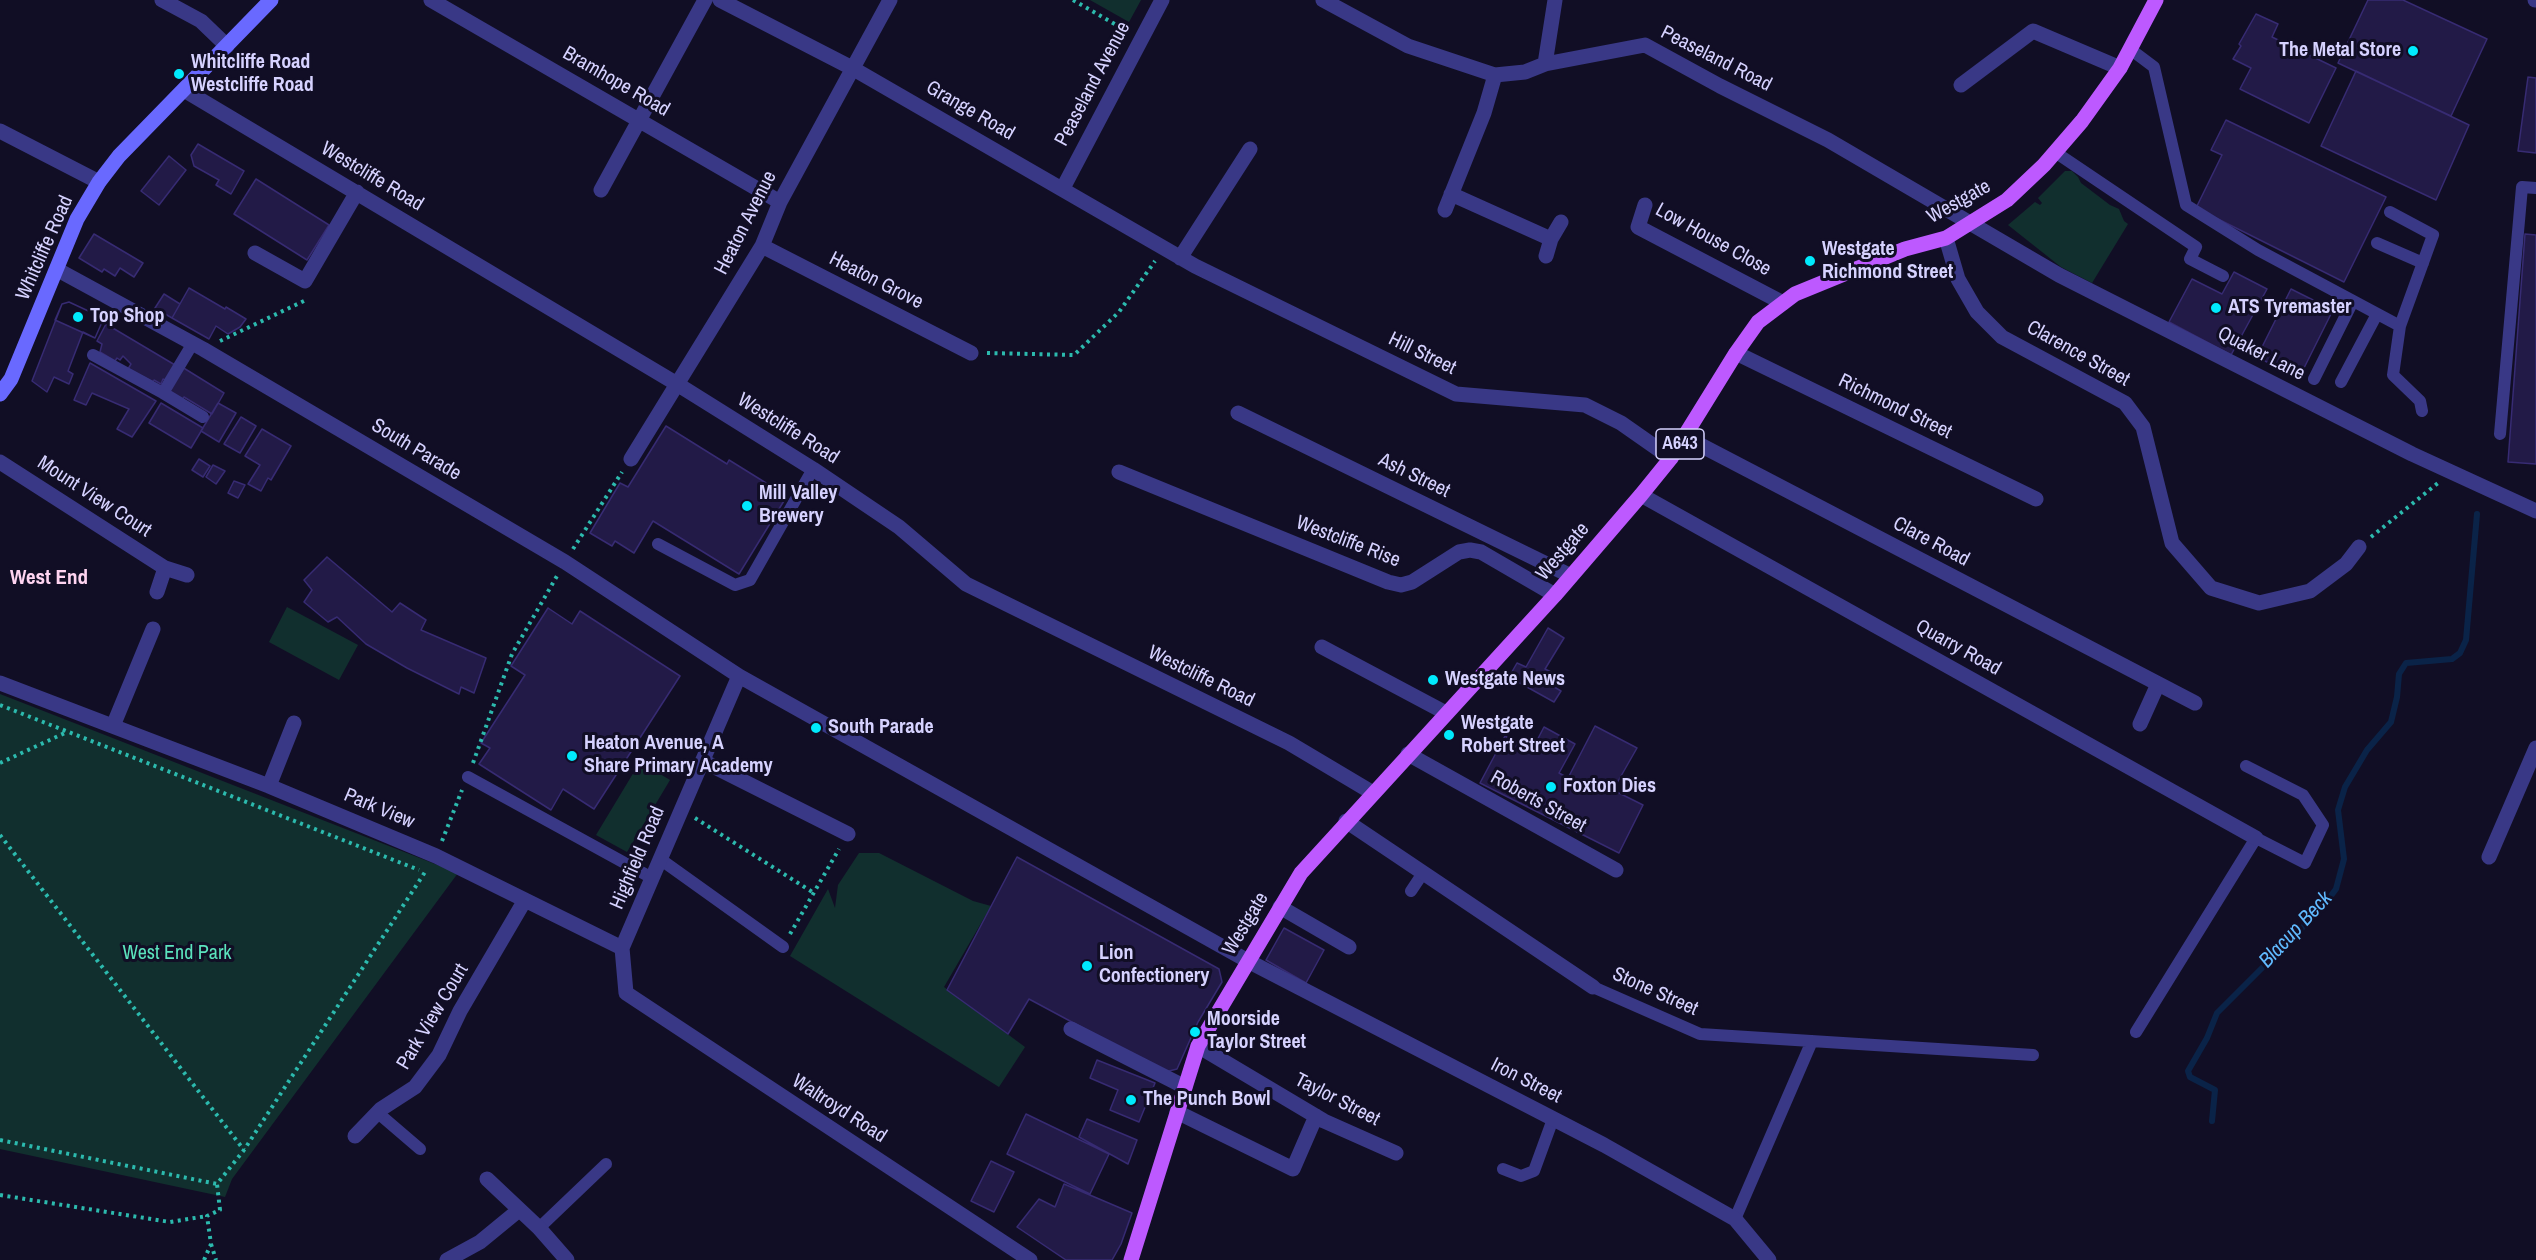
<!DOCTYPE html>
<style>
body{margin:0}
canvas{display:block;background:#110e25}
</style>
<canvas width="2536" height="1260"></canvas>
<script>
const ctx = document.querySelector('canvas').getContext('2d');
ctx.lineJoin = 'round';
function fill(path, color) { ctx.fillStyle = color; ctx.fill(path, 'evenodd'); }
const shape = rows => new Path2D(rows.map(r => 'M' + r).join(''));
function trace(path, color, width, dash) { ctx.strokeStyle = color; ctx.lineWidth = width; ctx.lineCap = dash ? 'butt' : 'round'; ctx.setLineDash(dash || []); ctx.stroke(path); }
function label(font, color, halo, rows, align = 'center') {
  ctx.font = font + ' "Archivo Narrow",sans-serif'; ctx.lineWidth = 6; ctx.setLineDash([]); ctx.textBaseline = 'middle'; ctx.strokeStyle = halo; ctx.fillStyle = color; for (const [text, x, y, turn = 0] of rows) {
    ctx.save(); ctx.translate(x, y); ctx.rotate((+turn || 0) * Math.PI / 180); ctx.textAlign = isNaN(turn) ? turn : align; if (halo) ctx.strokeText(text, 0, 0); ctx.fillText(text, 0, 0); ctx.restore();
  }
}
fill(shape([
 [1090,0,1141,0,1129,22],
 [2065,171,2072,171,2078,177,2081,183,2110,205,2119,209,2124,221,2128,224,2092,283,2061,267,2008,225,2035,202,2040,205,2042,203,2038,198],
 [287,607,358,645,339,680,269,642],
 [0,694,458,873,232,1179,225,1197,0,1149],
 [640,762,670,780,627,852,596,835],
 [859,853,879,853,973,901,991,906,944,987,1025,1047,999,1087,790,956,828,889,835,908,838,885]
]), '#112f2e');
trace(shape([
 [2212,1121,2215,1090,2190,1077,2188,1071,2207,1038,2217,1013,2321,909,2336,889,2344,859,2338,810,2345,787,2367,750,2391,722,2397,697,2399,674,2406,663,2452,659,2460,653,2466,640,2477,514]
]), '#0a2348', 6);
const building = shape([
 [2368,0,2403,0,2487,39,2451,116,2338,63,2368,0],
 [2256,14,2278,24,2272,37,2336,68,2309,123,2240,89,2251,68,2233,59,2241,46,2239,44,2256,14],
 [2356,71,2469,125,2436,200,2321,146,2356,71],
 [2528,77,2536,78,2536,153,2518,151,2528,77],
 [2226,120,2386,197,2344,282,2196,208,2222,155,2211,150,2226,120],
 [198,144,244,171,231,194,216,185,219,180,194,166,191,155,198,144],
 [169,156,186,170,159,205,141,191,169,156],
 [256,179,329,225,307,260,234,214,256,179],
 [94,234,143,263,134,277,120,268,115,276,104,269,102,272,79,258,94,234],
 [2525,234,2536,235,2536,464,2508,462,2525,234],
 [2234,272,2267,289,2231,355,2169,322,2192,279,2222,294,2234,272],
 [189,288,225,309,226,307,246,319,240,327,228,334,216,326,209,339,172,318,189,288],
 [2291,289,2333,310,2299,378,2257,357,2291,289],
 [164,294,180,304,172,318,155,308,164,294],
 [69,302,97,315,103,320,95,338,83,332,68,371,73,374,69,384,54,377,47,392,32,381,62,304,69,302],
 [69,302,97,315,103,320,95,338,55,320,62,304,69,302],
 [106,324,175,365,167,381,163,379,161,384,154,380,153,382,128,369,131,364,123,356,120,360,117,358,115,361,100,352,102,344,97,341,106,324],
 [90,363,156,401,132,437,117,429,129,409,92,393,86,405,74,400,90,363],
 [182,367,224,393,212,414,184,397,182,400,168,391,182,367],
 [161,403,203,428,191,448,149,423,161,403],
 [218,403,236,413,219,442,201,431,218,403],
 [241,417,256,426,240,453,224,444,241,417],
 [666,426,727,464,729,460,787,496,739,574,653,521,634,553,615,541,612,546,590,533,620,483,628,487,666,426],
 [262,429,291,446,271,480,268,478,261,491,248,484,260,465,245,456,262,429],
 [199,459,210,466,203,477,192,470,199,459],
 [213,465,225,471,216,484,206,477,213,465],
 [234,481,245,485,238,498,228,493,234,481],
 [327,557,392,612,400,603,426,620,421,630,486,658,474,693,461,687,459,694,407,668,366,644,337,617,328,622,304,602,312,590,304,580,327,557],
 [548,608,572,624,580,611,680,676,594,809,563,789,551,810,479,764,490,748,481,743,525,675,511,666,548,608],
 [1548,628,1564,638,1545,669,1555,674,1549,684,1561,691,1554,702,1509,677,1517,663,1526,667,1548,628],
 [1595,726,1637,748,1613,790,1643,805,1619,853,1480,783,1505,736,1532,750,1544,727,1575,744,1559,773,1568,778,1595,726],
 [1017,857,1219,969,1222,982,1198,1022,1177,1069,1165,1072,1029,999,1008,1034,947,990,1017,857],
 [1284,928,1324,950,1306,983,1266,960,1284,928],
 [1097,1060,1155,1083,1139,1122,1110,1110,1118,1090,1090,1078,1097,1060],
 [1026,1114,1109,1154,1090,1194,1007,1154,1026,1114],
 [1087,1119,1137,1140,1128,1164,1079,1137,1087,1119],
 [991,1161,1014,1172,994,1212,971,1201,991,1161],
 [1064,1184,1132,1213,1121,1244,1112,1260,1066,1260,1017,1227,1039,1199,1055,1207,1064,1184]
]);
fill(building, '#221a47');
trace(building, '#372b73', 1.5);
trace(shape([
 [1073,0,1127,31],
 [220,341,308,299],
 [987,353,1074,355,1119,312,1155,261],
 [2371,537,2438,483],
 [573,549,622,472],
 [0,705,419,870],
 [0,763,67,732],
 [473,763,512,654,557,576],
 [695,818,814,893],
 [0,835,244,1150],
 [442,841,462,790],
 [790,934,839,849],
 [0,1140,217,1184],
 [0,1195,170,1222,207,1216],
 [211,1244,216,1260],
 [204,1260,211,1244,207,1216,220,1210,217,1184,244,1150,427,869]
]), '#2cbaae', 4, [3, 4.5]);
trace(shape([
 [2130,49,2154,67,2186,205,2258,250,2400,326,2393,375,2420,401,2422,411],
 [2055,152,2196,247,2190,259,2223,276],
 [2390,212,2433,235,2400,326],
 [2377,243,2423,263],
 [93,355,163,393,193,343],
 [2314,379,2353,301],
 [2341,382,2377,314],
 [163,393,203,417],
 [2500,434,2522,187,2536,188],
 [658,544,735,585,750,580,813,469],
 [468,777,652,878],
 [660,859,783,947],
 [1411,891,1423,873],
 [1593,987,1700,1034,2033,1055],
 [2136,1032,2256,838,2305,863,2323,825,2303,795,2246,766],
 [378,1113,420,1149],
 [1503,1169,1521,1176,1534,1171,1553,1119],
 [1735,1219,1812,1041],
 [539,1228,606,1164]
]), '#393886', 12);
trace(shape([
 [162,0,201,21,227,46],
 [431,0,780,202],
 [720,0,852,68,1195,266,1456,394,1585,405,1621,423,1671,458],
 [1323,0,1408,46,1495,75,1525,72,1545,64,1645,45,1720,86,1828,140,2059,275,2412,454,2536,511],
 [1545,64,1555,0],
 [1961,85,2033,31,2120,68],
 [184,90,677,384,813,469,899,527,966,584,1289,743,1373,793],
 [0,131,99,182],
 [1063,188,1162,0],
 [601,190,705,0],
 [1451,194,1551,239],
 [1645,205,1638,227,1783,303],
 [1445,210,1484,113,1495,75],
 [1946,238,1958,279,1977,312,2002,337,2125,403,2143,427,2172,543,2211,588,2259,603,2310,591,2346,564,2359,547],
 [762,246,971,353],
 [255,253,305,281,357,192],
 [1546,256,1551,239,1561,222],
 [1180,258,1250,149],
 [58,270,203,349,565,562,739,676,1248,961,1604,1145,1735,1219,1769,1260],
 [1736,353,2036,499],
 [1238,413,1571,576],
 [1685,437,2195,703],
 [631,459,762,246,780,202,890,0],
 [0,462,165,568,187,575],
 [1119,472,1388,582,1401,585,1412,582,1459,552,1470,550,1481,552,1555,595],
 [1641,495,2256,838],
 [157,592,165,568],
 [1322,647,1446,713],
 [739,676,622,948,626,993,1030,1260],
 [0,683,269,786,436,856,622,948],
 [2140,724,2158,684],
 [113,726,153,629],
 [1408,754,1616,870],
 [703,761,848,834],
 [269,786,294,723],
 [1346,821,1593,987],
 [2489,857,2536,748],
 [1280,907,1349,947],
 [1071,1029,1185,1087],
 [1198,1046,1324,1121,1396,1153],
 [1177,1112,1293,1169,1316,1116],
 [355,1136,381,1109,415,1087,439,1055,460,1011,525,900],
 [487,1179,539,1228,567,1260],
 [447,1260,480,1242,519,1210]
]), '#393886', 15);
trace(shape([
 [2535,0,2536,0]
]), '#393886', 15);
trace(shape([
 [0,394,11,379,77,219,99,182,119,156,271,0]
]), '#6969ff', 15);
trace(shape([
 [1131,1260,1198,1046,1301,873,1555,595,1641,495,1671,458,1736,353,1758,322,1795,294,1905,249,1946,238,2007,200,2044,165,2082,121,2120,68,2156,0]
]), '#bd59ff', 15);
for (const [x, y, r, color] of [
 [2413,51,6,"#00eafd"],
 [179,74,6,"#00eafd"],
 [1810,261,6,"#00eafd"],
 [2216,308,6,"#00eafd"],
 [78,317,6,"#00eafd"],
 [747,506,6,"#00eafd"],
 [1433,680,6,"#00eafd"],
 [816,728,6,"#00eafd"],
 [1449,735,6,"#00eafd"],
 [572,756,6,"#00eafd"],
 [1551,787,6,"#00eafd"],
 [1087,966,6,"#00eafd"],
 [1195,1032,6,"#00eafd"],
 [1131,1100,6,"#00eafd"]
]) { const dot = new Path2D(); dot.arc(x, y, r, 0, 2 * Math.PI); ctx.fillStyle = color; ctx.fill(dot); trace(dot, '#110e25', 2); }
for (const [x, y, w] of [
 [1680,444,48]
]) { const box = new Path2D(); box.roundRect(x - w / 2, y - 15, w, 30, 4.5); ctx.fillStyle = '#110e25'; ctx.fill(box); trace(box, '#d6d2ff', 1.5); }
label('bold 18px', '#d6d2ff', null, [
 ["A643",1680,444]
]);
label('bold 20px', '#d6d2ff', '#110e25', [
 ["The Metal Store",2401,51,"right"],
 ["Whitcliffe Road",191,63],
 ["Westcliffe Road",191,86],
 ["Westgate",1822,250],
 ["Richmond Street",1822,273],
 ["ATS Tyremaster",2228,308],
 ["Top Shop",90,317],
 ["Mill Valley",759,494],
 ["Brewery",759,517],
 ["Westgate News",1445,680],
 ["Westgate",1461,724],
 ["Robert Street",1461,747],
 ["South Parade",828,728],
 ["Heaton Avenue, A",584,744],
 ["Share Primary Academy",584,767],
 ["Foxton Dies",1563,787],
 ["Lion",1099,954],
 ["Confectionery",1099,977],
 ["Moorside",1207,1020],
 ["Taylor Street",1207,1043],
 ["The Punch Bowl",1143,1100]
], 'left');
label('20px', '#d6d2ff', '#110e25', [
 ["Peaseland Road",1716,59,27],
 ["Bramhope Road",616,82,30],
 ["Peaseland Avenue",1093,84,-62],
 ["Grange Road",970,111,30],
 ["Westcliffe Road",372,177,31],
 ["Westgate",1959,202,-29],
 ["Heaton Avenue",746,223,-63],
 ["Low House Close",1713,240,29],
 ["Whitcliffe Road",45,248,-66],
 ["Heaton Grove",876,281,27],
 ["Hill Street",1422,354,26],
 ["Clarence Street",2078,354,29],
 ["Quaker Lane",2261,354,27],
 ["Richmond Street",1895,407,26],
 ["Westcliffe Road",788,429,32],
 ["South Parade",416,450,31],
 ["Ash Street",1414,476,26],
 ["Mount View Court",94,497,33],
 ["Westcliffe Rise",1348,542,21],
 ["Clare Road",1931,542,28],
 ["Westgate",1563,552,-49],
 ["Quarry Road",1958,648,29],
 ["Westcliffe Road",1201,677,26],
 ["Roberts Street",1538,802,29],
 ["Park View",379,809,23],
 ["Highfield Road",638,858,-67],
 ["Westgate",1246,924,-59],
 ["Stone Street",1655,992,24],
 ["Park View Court",433,1017,-59],
 ["Iron Street",1526,1081,27],
 ["Taylor Street",1337,1100,27],
 ["Waltroyd Road",839,1109,33]
]);
label('20px', '#5be3bd', '#110e25', [
 ["West End Park",177,954]
]);
label('bold 21px', '#ffd4f1', '#110e25', [
 ["West End",49,578]
]);
label('italic 21px', '#60baff', '#110e25', [
 ["Blacup Beck",2296,930,-47]
]);
</script>
